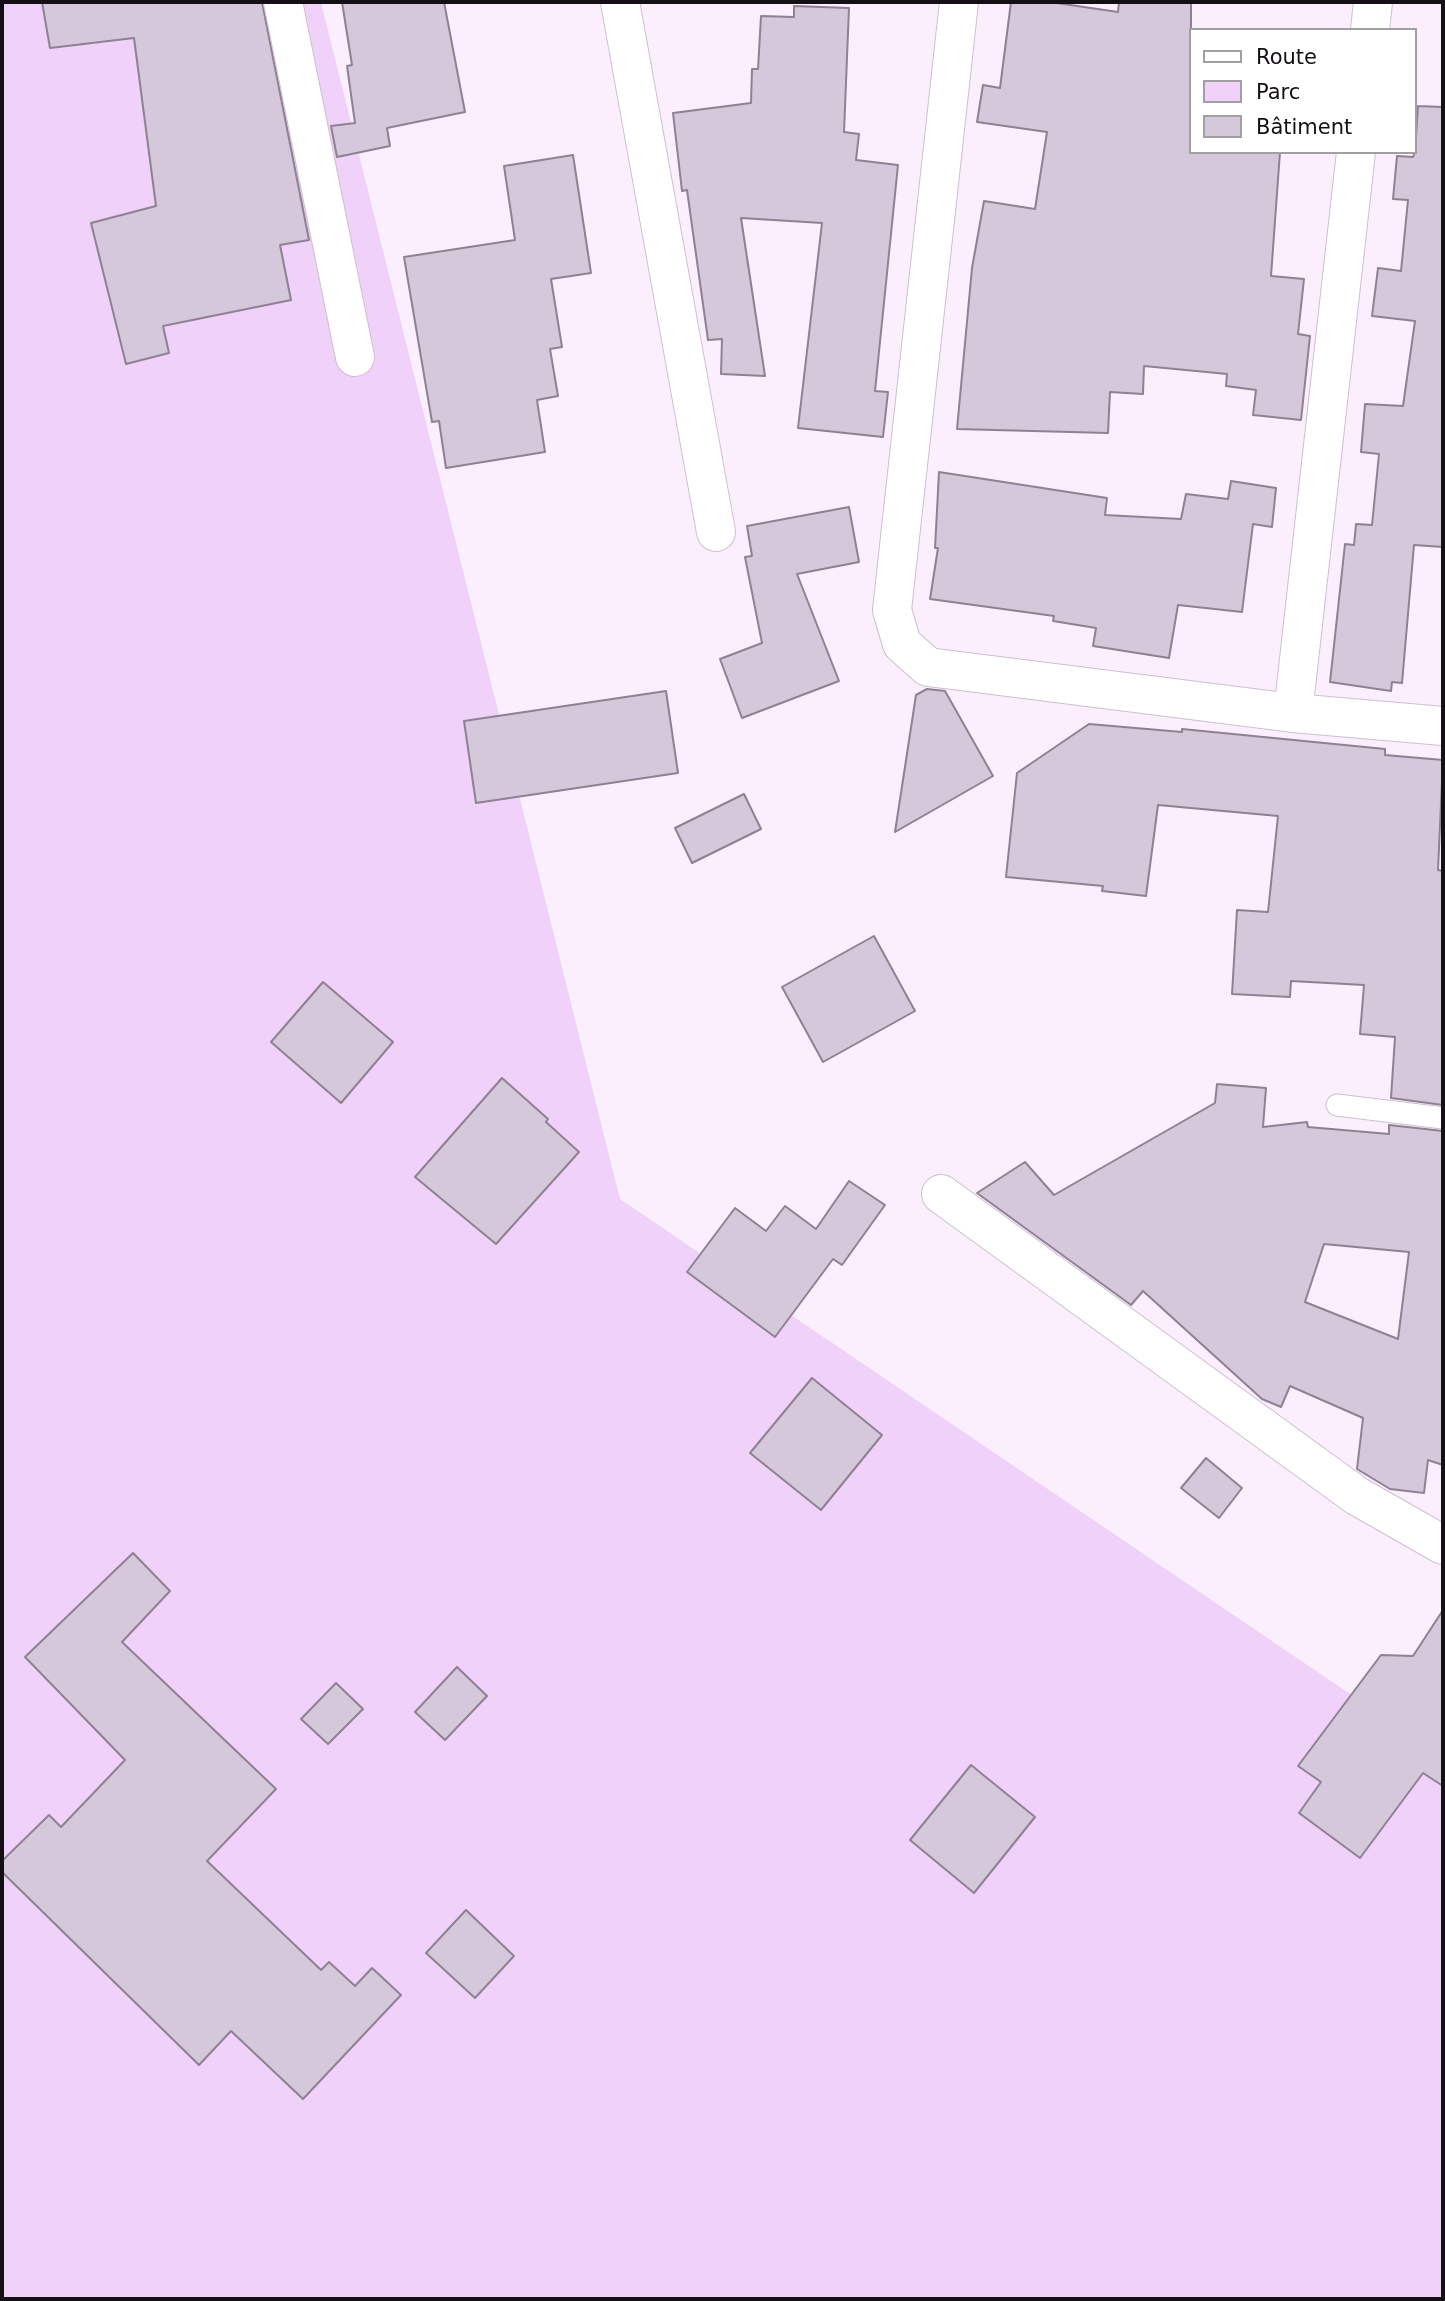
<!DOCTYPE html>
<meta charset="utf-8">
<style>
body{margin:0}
#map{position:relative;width:1445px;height:2301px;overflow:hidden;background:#fbeffe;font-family:"DejaVu Sans",sans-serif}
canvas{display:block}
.frame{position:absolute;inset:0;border:4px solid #140f15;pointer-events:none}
.legend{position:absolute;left:1189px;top:28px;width:228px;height:126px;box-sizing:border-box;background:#fff;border:2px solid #a19fa1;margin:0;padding:9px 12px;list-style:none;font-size:21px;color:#140f15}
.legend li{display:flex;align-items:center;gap:14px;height:35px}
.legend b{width:35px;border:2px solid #a19fa1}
</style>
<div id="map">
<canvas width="1445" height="2301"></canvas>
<div class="frame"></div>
<ul class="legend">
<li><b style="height:9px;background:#fff"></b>Route</li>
<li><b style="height:19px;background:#f0d1f9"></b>Parc</li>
<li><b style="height:19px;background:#d6c8db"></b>Bâtiment</li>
</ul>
</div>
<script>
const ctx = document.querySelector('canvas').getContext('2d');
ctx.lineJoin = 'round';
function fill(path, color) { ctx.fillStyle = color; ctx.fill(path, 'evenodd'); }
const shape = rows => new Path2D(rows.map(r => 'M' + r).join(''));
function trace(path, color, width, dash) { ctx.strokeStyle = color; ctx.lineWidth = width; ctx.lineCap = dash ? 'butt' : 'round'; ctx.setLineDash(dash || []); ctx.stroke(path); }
fill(shape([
 [2,2,321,2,620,1199,1443,1757,1443,2299,2,2299]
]), '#f0d1f9');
const building = shape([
 [42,2,262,2,309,240,280,245,291,300,163,326,169,353,126,364,91,223,156,206,134,38,50,48,42,2],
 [342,2,444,2,465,112,387,128,390,146,337,157,331,126,355,123,347,66,352,65,342,2],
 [1011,2,1050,2,1118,12,1119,2,1191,2,1191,152,1280,152,1271,276,1304,279,1298,334,1310,336,1301,420,1253,415,1256,390,1226,386,1227,374,1144,366,1143,394,1110,392,1108,433,957,429,972,268,984,201,1035,209,1047,132,977,122,983,85,1000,88,1011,2],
 [794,6,849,8,844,132,859,134,856,160,898,165,875,391,888,392,883,437,798,428,822,223,741,218,765,376,721,374,722,339,708,340,687,190,682,191,673,113,751,103,752,69,758,69,761,16,794,17,794,6],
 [1418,106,1443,107,1443,547,1414,545,1402,683,1392,682,1391,691,1330,682,1345,544,1354,545,1356,524,1372,525,1379,454,1361,452,1365,404,1403,406,1415,321,1372,316,1378,268,1401,271,1408,200,1393,199,1397,156,1413,157,1415,152,1418,106],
 [573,155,591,273,551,279,562,347,550,349,558,396,537,400,545,452,446,468,439,421,432,422,404,257,515,240,504,166,573,155],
 [939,472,1107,498,1105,515,1181,519,1186,494,1228,499,1231,481,1276,488,1272,527,1253,524,1242,612,1178,605,1169,658,1093,646,1096,628,1053,621,1054,616,930,599,938,548,935,548,939,472],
 [849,507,859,562,797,574,839,681,742,718,720,659,762,643,745,557,752,556,747,526,849,507],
 [927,689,945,691,993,776,895,832,916,695,927,689],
 [666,691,678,773,476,803,464,721,666,691],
 [1089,724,1182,732,1182,729,1385,749,1385,755,1443,760,1438,870,1443,871,1443,1105,1391,1098,1395,1037,1360,1034,1364,985,1291,981,1290,997,1232,994,1237,910,1268,912,1278,816,1158,805,1146,896,1102,891,1103,886,1006,877,1017,773,1089,724],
 [744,794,761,829,692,863,675,828,744,794],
 [874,936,915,1011,823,1062,782,987,874,936],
 [323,982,393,1042,341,1103,271,1042,323,982],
 [502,1078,548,1119,546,1122,579,1152,496,1244,415,1177,502,1078],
 [1217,1084,1266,1088,1263,1127,1307,1122,1308,1127,1389,1134,1389,1125,1443,1131,1443,1465,1428,1460,1424,1493,1390,1489,1357,1469,1363,1418,1290,1386,1281,1407,1262,1399,1143,1291,1131,1305,977,1193,1025,1162,1054,1195,1215,1103,1217,1084],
 [1324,1244,1409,1252,1398,1339,1305,1302,1324,1244],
 [849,1181,885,1205,842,1265,833,1259,775,1337,687,1272,735,1208,766,1231,785,1206,816,1229,849,1181],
 [812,1378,882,1435,821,1510,750,1453,812,1378],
 [1206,1458,1242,1488,1219,1518,1181,1488,1206,1458],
 [133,1553,170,1591,122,1642,276,1789,207,1861,321,1970,329,1962,355,1986,372,1968,401,1995,303,2099,231,2031,199,2065,2,1872,2,1861,49,1815,61,1827,125,1760,25,1657,133,1553],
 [1443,1610,1443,1786,1423,1773,1360,1858,1299,1813,1321,1782,1298,1766,1381,1655,1413,1656,1443,1610],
 [457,1667,487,1696,445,1740,415,1712,457,1667],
 [336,1683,363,1709,328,1744,301,1719,336,1683],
 [971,1765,1035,1817,974,1893,910,1840,971,1765],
 [466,1910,514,1956,475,1998,426,1953,466,1910]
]);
fill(building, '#d6c8db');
trace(building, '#8e8192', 2);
const lane = shape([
 [1337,1105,1443,1118]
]);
const street = shape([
 [283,2,355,357],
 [620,2,716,532],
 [959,2,892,610,902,644,928,667,1293,713,1443,726],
 [1370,30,1373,2],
 [1293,713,1356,152],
 [941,1194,1357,1496,1443,1545]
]);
trace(lane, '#cdbfd1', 23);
trace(street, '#cdbfd1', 40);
trace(lane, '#fff', 21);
trace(street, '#fff', 38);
</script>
